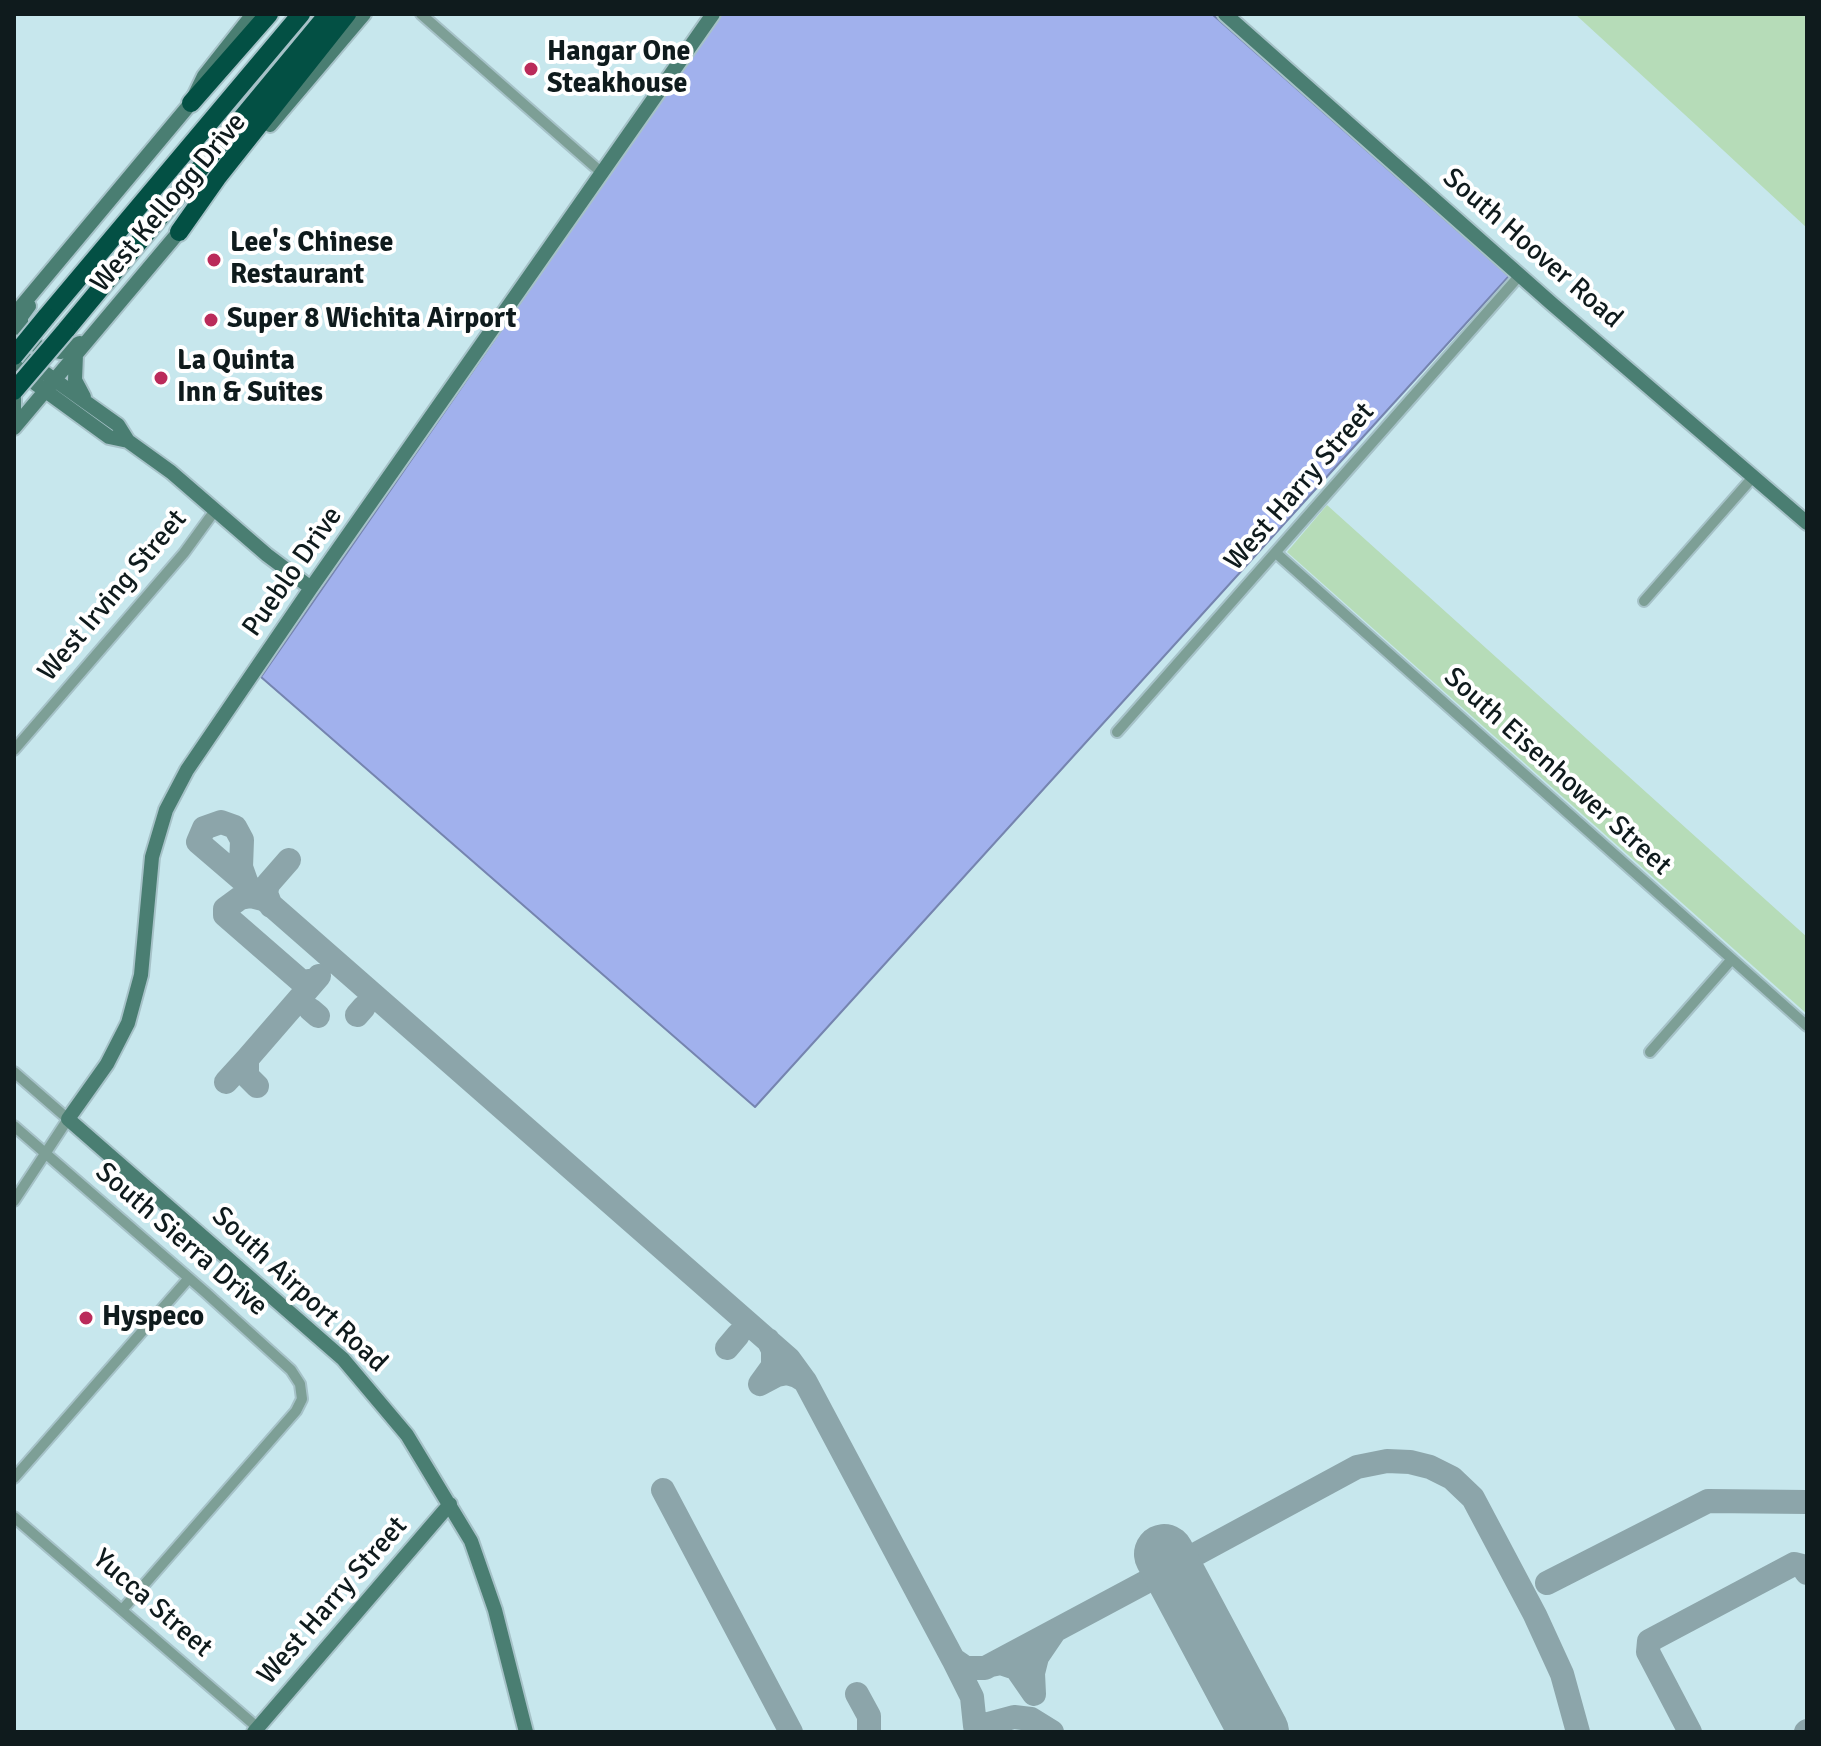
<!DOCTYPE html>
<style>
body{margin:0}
#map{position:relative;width:1821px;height:1746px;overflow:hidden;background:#c7e7ed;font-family:Signika,sans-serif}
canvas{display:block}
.frame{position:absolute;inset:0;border:16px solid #0f1b1d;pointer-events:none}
</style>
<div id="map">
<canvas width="1821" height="1746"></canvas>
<div class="frame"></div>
</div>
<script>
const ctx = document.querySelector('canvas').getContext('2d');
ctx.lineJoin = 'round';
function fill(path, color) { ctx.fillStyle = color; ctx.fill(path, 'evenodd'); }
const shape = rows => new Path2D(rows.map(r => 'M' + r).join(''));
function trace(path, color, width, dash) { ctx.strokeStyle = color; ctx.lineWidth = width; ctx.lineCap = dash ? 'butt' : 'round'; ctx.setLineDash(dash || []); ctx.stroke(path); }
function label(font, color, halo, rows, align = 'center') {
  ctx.font = font + ' Signika,sans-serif'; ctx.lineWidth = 8; ctx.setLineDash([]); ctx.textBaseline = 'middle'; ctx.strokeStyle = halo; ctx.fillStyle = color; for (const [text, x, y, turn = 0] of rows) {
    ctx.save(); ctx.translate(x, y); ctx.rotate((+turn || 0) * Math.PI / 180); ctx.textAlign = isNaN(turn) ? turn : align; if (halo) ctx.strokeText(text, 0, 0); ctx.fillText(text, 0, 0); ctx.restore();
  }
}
fill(shape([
 [1575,14,1807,14,1807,228,1696,125],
 [1327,505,1807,937,1807,1014,1287,552]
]), '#b6dcb8');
const water = shape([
 [720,14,1212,14,1509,276,755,1107,261,677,720,14]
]);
fill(water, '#a1b1ed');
trace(water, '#7584af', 2);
trace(shape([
 [247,884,198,842,204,828,221,822,235,827,242,840,241,867,247,884,789,1359,805,1381,953,1659],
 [263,899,251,896,240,898,225,909,225,915,302,982,315,980],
 [271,906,266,893,268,884,289,860],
 [311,1010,318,1016],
 [357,1015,364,1007],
 [247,1059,319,976],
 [226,1082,247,1059,247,1076,257,1086],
 [768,1340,773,1350,773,1366,760,1384,777,1375,787,1373,797,1376,805,1381],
 [727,1348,738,1335],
 [663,1490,791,1732],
 [1198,1553,1357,1467,1387,1461,1410,1462,1430,1467,1452,1478,1473,1498,1535,1615,1562,1674,1578,1732],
 [1547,1583,1708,1501,1807,1502],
 [991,1665,1001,1663,1016,1668,1034,1694,1033,1673,1037,1657,1054,1632],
 [857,1694,869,1716,869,1732],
 [975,1726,972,1697,953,1659,966,1668,985,1668,1144,1583],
 [979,1732,988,1724,1014,1717,1031,1719,1052,1732],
 [1690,1732,1648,1652,1649,1641,1794,1564,1802,1566,1807,1573],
 [1806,1732,1807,1731]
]), '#8ca5aa', 24);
trace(shape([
 [1164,1554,1259,1732]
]), '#8ca5aa', 60);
const street = shape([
 [421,14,602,173],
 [1276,553,1807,1026],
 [1644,601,1754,476],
 [1117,732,1520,275],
 [14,750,184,553,216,509],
 [1650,1052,1732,959],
 [14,1072,68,1119,14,1201],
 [14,1126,205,1292,291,1370,300,1384,302,1399,296,1411,122,1610],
 [14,1478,189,1278],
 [14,1517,258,1728]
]);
const secondary = shape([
 [1225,14,1551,303,1807,523],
 [270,125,364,14],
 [29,306,21,317,21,329,29,340,40,348,60,352,80,343],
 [14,315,191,103,204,76,253,14],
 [14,351,118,425,128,441],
 [76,354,75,380,84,397],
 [14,368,109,437,128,441,171,472,267,555,311,588],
 [14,398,14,412],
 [14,428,184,226],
 [254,1732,450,1504],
 [526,1732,495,1610,471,1541,407,1435,343,1359,68,1119,107,1064,128,1023,141,975,152,857,166,810,187,770,311,588,713,14]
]);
const highway = shape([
 [191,103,269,14],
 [179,232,217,178,347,14],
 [46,317,301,14],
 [66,330,328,14]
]);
trace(street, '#a6c2c8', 14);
trace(secondary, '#a6c2c8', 18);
trace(highway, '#a6c2c8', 22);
trace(street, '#7d9f96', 10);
trace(secondary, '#4a7e72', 14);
trace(highway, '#035044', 18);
const highwayBridge = shape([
 [14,356,46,317],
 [14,391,66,330]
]);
trace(highwayBridge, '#a6c2c8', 22, []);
trace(highwayBridge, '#035044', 18);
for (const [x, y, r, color] of [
 [531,69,8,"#ba2b5a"],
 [214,260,8,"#ba2b5a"],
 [211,320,8,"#ba2b5a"],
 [161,378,8,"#ba2b5a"],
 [86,1318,8,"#ba2b5a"]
]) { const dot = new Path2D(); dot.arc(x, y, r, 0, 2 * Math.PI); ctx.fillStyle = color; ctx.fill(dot); trace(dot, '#fff', 3); }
label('bold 28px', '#0f1b1d', '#fff', [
 ["Hangar One",547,53],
 ["Steakhouse",547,85],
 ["Lee's Chinese",230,244],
 ["Restaurant",230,276],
 ["Super 8 Wichita Airport",227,320],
 ["La Quinta",177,362],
 ["Inn & Suites",177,394],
 ["Hyspeco",102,1318]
], 'left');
label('28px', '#0f1b1d', '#fff', [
 ["West Kellogg Drive",169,203,-50],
 ["South Hoover Road",1532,249,41],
 ["West Harry Street",1300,487,-49],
 ["Pueblo Drive",293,572,-55],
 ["West Irving Street",113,596,-50],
 ["South Eisenhower Street",1557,772,42],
 ["South Sierra Drive",181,1240,41],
 ["South Airport Road",299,1290,43],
 ["West Harry Street",333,1601,-49],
 ["Yucca Street",152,1604,41]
]);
</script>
